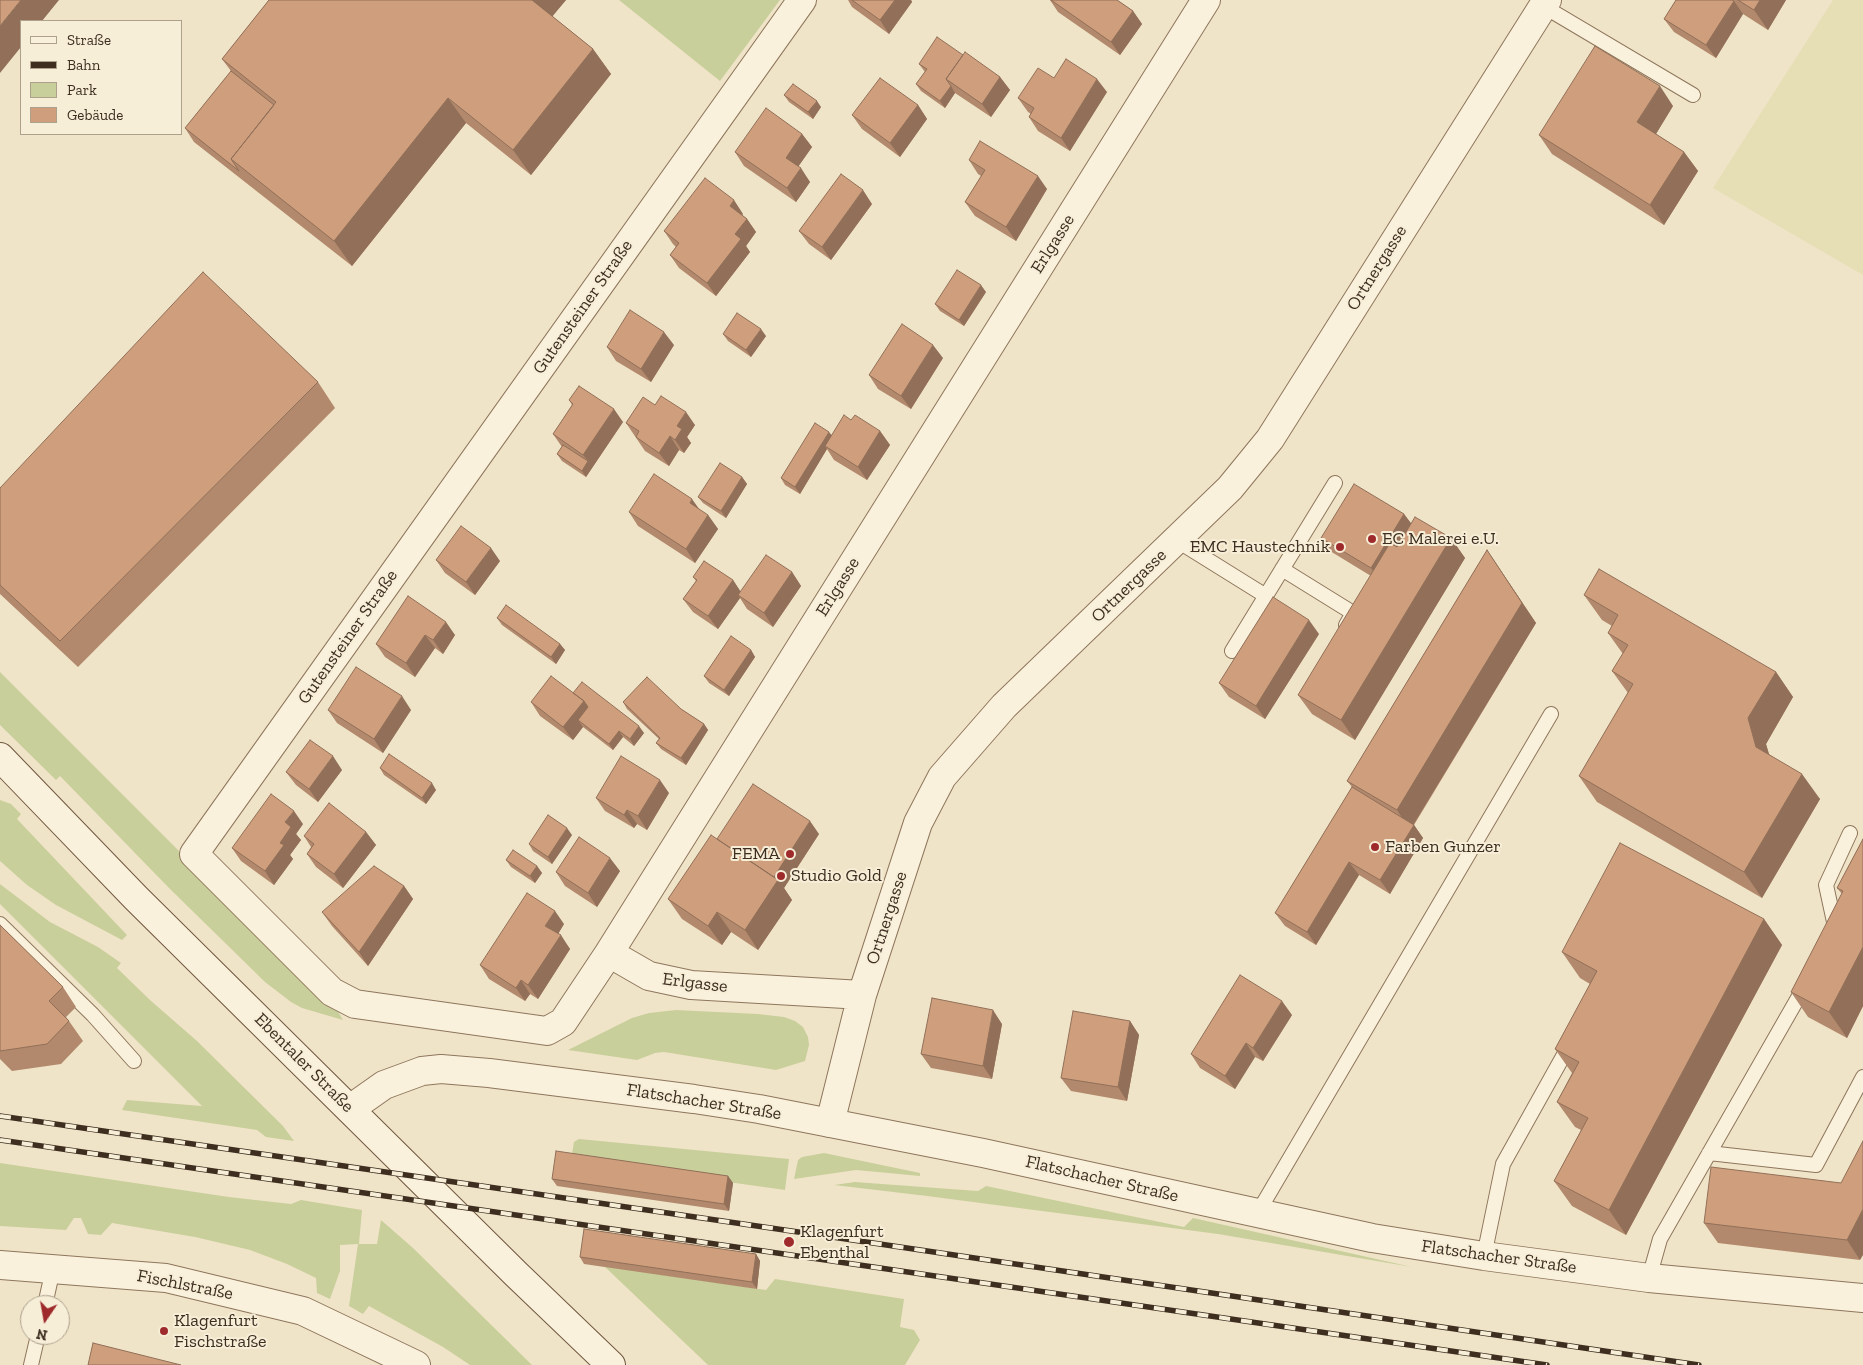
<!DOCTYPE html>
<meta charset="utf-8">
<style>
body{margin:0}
#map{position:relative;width:1863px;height:1365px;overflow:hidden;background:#f0e4c8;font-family:"Zilla Slab",serif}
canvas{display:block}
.legend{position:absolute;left:20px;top:20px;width:162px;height:115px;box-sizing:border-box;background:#f7eed8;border:1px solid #ada18e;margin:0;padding:6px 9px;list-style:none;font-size:15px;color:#3d2e20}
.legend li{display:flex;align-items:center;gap:10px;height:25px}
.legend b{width:25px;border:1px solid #ada18e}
.north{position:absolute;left:20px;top:1295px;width:50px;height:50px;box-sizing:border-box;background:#f7eed8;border:1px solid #ada18e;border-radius:50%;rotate:192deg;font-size:14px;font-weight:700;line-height:20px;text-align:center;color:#3d2e20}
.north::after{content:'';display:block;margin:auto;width:18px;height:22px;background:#9e2a2b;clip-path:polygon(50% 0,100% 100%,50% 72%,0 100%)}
</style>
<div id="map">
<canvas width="1863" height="1365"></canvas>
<ul class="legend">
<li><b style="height:6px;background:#faf1dc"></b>Straße</li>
<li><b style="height:6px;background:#3d2e20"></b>Bahn</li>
<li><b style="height:14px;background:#c9cf9b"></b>Park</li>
<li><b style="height:14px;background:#cf9f7d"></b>Gebäude</li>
</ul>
<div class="north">N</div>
</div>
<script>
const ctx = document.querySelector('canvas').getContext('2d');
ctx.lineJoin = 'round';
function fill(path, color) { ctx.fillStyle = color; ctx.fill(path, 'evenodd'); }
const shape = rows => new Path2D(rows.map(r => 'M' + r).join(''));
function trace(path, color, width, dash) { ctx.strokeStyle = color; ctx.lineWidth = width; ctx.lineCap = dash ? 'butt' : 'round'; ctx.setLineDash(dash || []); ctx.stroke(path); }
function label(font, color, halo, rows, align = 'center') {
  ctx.font = font + ' "Zilla Slab",serif'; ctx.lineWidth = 4; ctx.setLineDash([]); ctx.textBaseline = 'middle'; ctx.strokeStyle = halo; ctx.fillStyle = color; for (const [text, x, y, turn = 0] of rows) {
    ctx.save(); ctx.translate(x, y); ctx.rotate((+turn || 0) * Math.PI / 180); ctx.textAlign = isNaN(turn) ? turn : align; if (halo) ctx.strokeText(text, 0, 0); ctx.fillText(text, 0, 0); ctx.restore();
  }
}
fill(shape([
 [1833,0,1863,0,1863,275,1713,188]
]), '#e6deb5');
fill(shape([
 [619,0,780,0,720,81],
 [0,672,336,1008,343,1020,302,1008,291,1002,265,982,170,889,60,776,56,780,0,725],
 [0,800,11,804,21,814,17,819,127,935,122,940,56,905,27,885,0,861],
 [0,884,50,922,98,947,121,963,117,968,150,1000,197,1041,283,1126,294,1141,266,1137,257,1130,122,1110,127,1100,202,1106,0,904],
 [676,1010,758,1014,784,1017,795,1021,803,1027,808,1037,809,1045,805,1061,776,1070,664,1052,655,1053,637,1060,568,1050,632,1018,649,1013],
 [579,1139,789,1159,785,1190,571,1160,574,1142],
 [824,1153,920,1173,920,1176,856,1170,794,1179,798,1160,802,1157],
 [0,1163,229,1197,291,1204,301,1200,362,1210,359,1244,377,1244,381,1220,413,1248,532,1365,470,1365,443,1347,369,1306,363,1314,349,1306,358,1244,340,1245,340,1271,330,1299,317,1293,316,1278,287,1264,250,1250,195,1237,112,1223,101,1235,88,1234,81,1218,74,1218,66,1230,0,1226],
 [855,1182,978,1191,986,1186,1184,1227,1193,1218,1412,1267,1218,1234,927,1196,834,1185],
 [604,1266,766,1290,775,1279,904,1299,900,1327,914,1330,920,1340,905,1365,708,1365]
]), '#c9cf9b');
const service = shape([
 [1543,6,1693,95],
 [1176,540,1266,596],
 [1282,569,1353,613,1346,625],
 [1232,651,1335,483],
 [0,924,93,1015,134,1061],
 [1836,931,1826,885,1850,833],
 [1709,1153,1816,1165,1863,1077],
 [1257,1214,1551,714],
 [1484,1256,1503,1164,1570,1044],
 [1649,1278,1660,1239,1806,984],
 [45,1305,53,1269],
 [31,1365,38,1335]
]);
const minor = shape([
 [609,953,563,1022,547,1031,355,1004,332,992,194,854,802,0],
 [862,995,691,985,649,976,609,953,1206,0],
 [830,1123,862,995,918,823,942,777,1004,706,1230,488,1270,439,1547,0],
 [0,1265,166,1278,303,1311,416,1365]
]);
const tertiary = shape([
 [350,1109,384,1085,422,1071,441,1069,489,1073,694,1099,759,1109,983,1153,1372,1238,1484,1256,1649,1278,1863,1298]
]);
const secondary = shape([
 [0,757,136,898,516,1274,611,1365]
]);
trace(service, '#8d765c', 16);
trace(minor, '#8d765c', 30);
trace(tertiary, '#8d765c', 30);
trace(secondary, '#6f573f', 30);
trace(service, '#faf1dc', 14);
trace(minor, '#faf1dc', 28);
trace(tertiary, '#faf1dc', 28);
trace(secondary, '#faf1dc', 28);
const rail = shape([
 [0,1116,812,1234,1699,1365],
 [0,1140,1547,1365]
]);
trace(rail, '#3d2e20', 5.5);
trace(rail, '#f7eed8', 4, [11]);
fill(shape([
 [269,0,566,0,552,16,593,49,611,74,531,175,466,123,352,266,194,142,185,128,231,71,222,59],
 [848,0,911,0,912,2,889,34,852,7],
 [1050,0,1117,0,1133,11,1142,24,1120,55,1058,12],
 [1676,0,1786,0,1768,30,1743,14,1716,58,1674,32,1664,19],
 [963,55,1000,77,1010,90,991,117,955,93,945,108,921,91,916,84,925,72,919,64],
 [1054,78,1107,92,1070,151,1038,131,1029,117,1031,114,1028,112,1018,98],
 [784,95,821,107,813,119,789,102],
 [918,105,927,119,900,157,862,129,852,115],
 [1673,106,1656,134,1684,152,1698,171,1664,225,1552,154,1539,135],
 [802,134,812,147,798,167,810,182,796,202,744,166,735,152],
 [969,160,1047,189,1016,241,975,216,965,202,981,176,978,174],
 [872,204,831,260,809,244,799,231],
 [743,214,742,215,747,219,756,232,746,246,750,252,716,296,679,268,670,255,676,247,673,244,664,231],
 [986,292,964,326,940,311,935,304],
 [723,334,766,336,751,357,728,341],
 [674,345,651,382,616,361,607,347],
 [943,358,911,409,878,389,869,375],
 [318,382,335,408,78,667,0,594,0,488],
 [569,400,623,422,586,477,562,461,557,454,562,447,553,434,572,405],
 [655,405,695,425,687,437,691,443,684,453,679,450,669,466,645,451,626,423],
 [880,431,890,445,867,480,834,460,827,449,800,494,785,485,781,478,832,435],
 [742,477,747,484,726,518,703,503,698,497],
 [629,512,708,515,718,529,695,563,638,526],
 [1404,514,1411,524,1451,538,1465,558,1355,740,1312,714,1298,695,1371,576,1330,551,1321,538],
 [1487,550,1536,623,1414,825,1423,838,1390,894,1359,875,1316,945,1285,926,1275,913,1352,787,1347,781],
 [436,560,500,561,475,595,445,573],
 [792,572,801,586,773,627,747,609,740,598,718,629,693,612,683,599,696,581,693,577,733,580,741,592],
 [1584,595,1776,672,1793,697,1766,744,1769,754,1820,799,1762,898,1597,802,1579,776,1628,693,1612,671,1623,654,1608,633,1612,626,1602,620],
 [408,596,455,635,443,654,435,648,415,677,385,657,376,644],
 [497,618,560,644,565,650,556,664,502,625],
 [1319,634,1265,719,1229,697,1219,683],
 [751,650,755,657,729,696,709,683,704,676],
 [573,693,644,733,634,746,623,737,613,750,583,727,573,740,540,716,531,702],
 [623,702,681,709,704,724,708,730,686,765,661,749,656,743,659,739,627,709],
 [328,710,411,710,383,753,337,723],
 [380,768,436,790,426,804,384,775],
 [342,770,318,802,296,785,286,772],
 [669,793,647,830,637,824,634,828,605,811,596,798],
 [303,824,296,834,301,840,290,855,293,859,274,885,241,861,232,848],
 [366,832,376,845,343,888,316,867,307,854,311,847,304,836],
 [819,834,784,888,792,900,758,950,731,932,722,945,682,919,668,899,717,839],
 [572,835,552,864,533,851,529,844],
 [1863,839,1863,1006,1847,1038,1808,1017,1791,992,1842,894,1837,888],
 [506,860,537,866,542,873,535,883,511,867],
 [620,871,597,907,565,886,556,872],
 [404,886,413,899,368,966,332,926,322,912],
 [1764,919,1782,945,1626,1235,1572,1206,1554,1181,1581,1130,1575,1127,1557,1102,1572,1073,1555,1049,1590,984,1580,978,1562,952],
 [564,924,558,934,570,949,538,999,530,994,525,1001,489,979,480,965],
 [0,925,63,987,76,1007,66,1017,69,1021,83,1041,61,1064,12,1071,0,1059],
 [1292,1015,1263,1061,1255,1057,1235,1089,1200,1068,1191,1054],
 [1130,1021,1139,1035,1127,1101,1071,1091,1061,1078],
 [1002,1024,992,1079,931,1068,921,1054],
 [728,1176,733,1183,729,1211,557,1186,552,1179],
 [1841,1183,1860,1260,1718,1243,1704,1223],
 [756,1254,760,1261,757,1289,584,1264,580,1257]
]), '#b2896c');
fill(shape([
 [21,0,59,0,42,21,21,21,21,47,0,73,0,26],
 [530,0,566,0,547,23],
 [895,0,911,0,912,2,889,34,880,20],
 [1760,0,1786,0,1768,30,1754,10],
 [1734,1,1743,14,1716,58,1706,45],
 [1133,11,1142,24,1120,55,1111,42],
 [593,49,611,74,531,175,513,150],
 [1000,77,1010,90,991,117,982,104],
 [1097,79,1107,92,1070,151,1061,138],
 [951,86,955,93,945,108,940,101],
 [1660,86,1673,106,1651,142,1637,122],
 [448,98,466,123,352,266,334,241],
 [817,101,821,107,813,119,808,112],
 [918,105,927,119,900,157,890,143],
 [802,134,812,147,795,171,786,158],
 [1684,152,1698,171,1664,225,1650,205],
 [801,168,810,182,796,202,787,188],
 [1038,176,1047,189,1016,241,1006,227],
 [863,190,872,204,831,260,822,247],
 [734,200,743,214,739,219,730,206],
 [747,219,756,232,746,246,750,252,716,296,707,283,735,234],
 [981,285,986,292,964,326,959,320],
 [761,329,766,336,751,357,746,350],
 [664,332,674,345,651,382,641,369],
 [933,345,943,358,911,409,901,396],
 [614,409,623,422,586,477,582,471,588,461,583,455],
 [686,412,695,425,687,437,691,443,684,453,675,440,677,426],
 [880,431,890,445,867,480,858,467],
 [829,432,834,438,825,446,827,449,800,494,795,487],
 [670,436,679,450,669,466,659,453],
 [742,477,747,484,726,518,721,511],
 [692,499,702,513,690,503],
 [1404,514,1414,527,1381,581,1371,568],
 [708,515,718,529,695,563,686,549],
 [1451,538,1465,558,1355,740,1341,720],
 [491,548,500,561,475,595,466,582],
 [1487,550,1536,623,1410,830,1397,810],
 [792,572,801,586,773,627,764,613],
 [733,580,742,594,738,595,740,598,718,629,708,616],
 [1309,620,1319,634,1265,719,1256,706],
 [446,622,455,635,443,654,433,640],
 [425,635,435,648,415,677,406,663],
 [560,644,565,650,556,664,551,657],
 [751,650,755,657,729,696,724,690],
 [1776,672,1793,697,1766,744,1774,772,1756,747,1748,718],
 [402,696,411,710,383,753,374,739],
 [584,701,593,714,578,720,583,727,573,740,563,727],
 [704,724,708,730,686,765,681,758],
 [639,726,644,733,634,746,630,739],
 [619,731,623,737,613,750,609,744],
 [333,756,342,770,318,802,309,789],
 [1802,774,1820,799,1762,898,1744,872],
 [660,780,669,793,647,830,638,816],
 [432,783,436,790,426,804,422,798],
 [627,810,637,824,634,828,624,815],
 [294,811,303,824,296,834,301,840,290,855,293,859,274,885,265,871,285,822],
 [810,821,819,834,784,888,792,900,758,950,745,930,772,879],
 [1414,825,1423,838,1390,894,1380,880],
 [567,828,572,835,552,864,548,857],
 [366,832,376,845,343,888,334,874],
 [610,858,620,871,597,907,588,893],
 [1349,862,1359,875,1316,945,1307,932],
 [537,866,542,873,535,883,530,876],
 [404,886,413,899,368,966,359,952],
 [555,911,564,924,555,939,545,926],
 [717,912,731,932,722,945,708,926],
 [1764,919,1782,945,1626,1235,1609,1210],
 [561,935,570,949,538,999,528,985],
 [1863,947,1863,1006,1847,1038,1829,1012],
 [521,980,530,994,525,1001,516,988],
 [1282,1001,1292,1015,1263,1061,1253,1048],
 [993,1010,1002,1024,992,1079,983,1066],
 [1130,1021,1139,1035,1127,1101,1118,1087],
 [1246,1043,1255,1057,1235,1089,1225,1076],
 [728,1176,733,1183,729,1211,724,1204],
 [1863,1209,1863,1255,1860,1260,1847,1240],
 [756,1254,760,1261,757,1289,752,1282]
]), '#916f58');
const building = shape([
 [0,0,21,0,0,26,0,0],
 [269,0,532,0,593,49,513,150,448,98,334,241,231,159,276,102,222,59,269,0],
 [852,0,895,0,880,20,852,0],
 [1051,0,1117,0,1133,11,1111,42,1051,0],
 [1676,0,1732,0,1734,1,1706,45,1664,19,1676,0],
 [1738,0,1760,0,1754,10,1738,0],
 [937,37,963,55,946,79,951,86,940,101,916,84,927,69,919,64,937,37],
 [1595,46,1660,86,1637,122,1684,152,1650,205,1539,135,1595,46],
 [965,52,1000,77,982,104,946,79,965,52],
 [1066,59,1097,79,1061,138,1029,117,1034,108,1018,98,1038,68,1054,78,1066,59],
 [231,71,274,105,231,159,239,171,185,128,231,71],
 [880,78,918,105,890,143,852,115,880,78],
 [793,84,817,101,808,112,784,95,793,84],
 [766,108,802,134,786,158,801,168,787,188,735,152,766,108],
 [980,141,1038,176,1006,227,965,202,985,170,969,160,980,141],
 [841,174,863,190,822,247,799,231,841,174],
 [705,178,734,200,730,206,747,219,735,234,741,239,707,283,670,255,679,243,664,231,705,178],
 [957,270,981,285,959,320,935,304,957,270],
 [203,272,318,382,60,641,0,585,0,488,203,272],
 [630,310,664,332,641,369,607,347,630,310],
 [737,313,761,329,746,350,723,334,737,313],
 [902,324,933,345,901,396,869,375,902,324],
 [579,386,614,409,583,455,553,434,573,404,569,400,579,386],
 [661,396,686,412,677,426,682,429,675,440,670,436,659,453,636,437,639,431,626,423,643,397,655,405,661,396],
 [844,415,851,420,855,415,880,431,858,467,825,446,844,415],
 [815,423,829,432,795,487,781,478,815,423],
 [563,445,588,461,582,471,557,454,563,445],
 [720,463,742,477,721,511,698,497,720,463],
 [654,474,692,499,690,503,708,515,686,549,629,512,654,474],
 [1354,484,1404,514,1371,568,1321,538,1354,484],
 [1415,517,1451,538,1341,720,1298,695,1390,543,1397,547,1415,517],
 [461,526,491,548,466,582,436,560,461,526],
 [1487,550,1522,603,1397,810,1347,781,1487,550],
 [766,555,792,572,764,613,738,595,766,555],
 [704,561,733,580,708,616,683,599,697,580,693,577,704,561],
 [1599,569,1776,672,1748,718,1756,747,1802,774,1744,872,1579,776,1633,684,1612,671,1628,645,1608,633,1618,615,1584,595,1599,569],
 [408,596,446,622,433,640,425,635,406,663,376,644,408,596],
 [1273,597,1309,620,1256,706,1219,683,1273,597],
 [506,605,560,644,551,657,497,618,506,605],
 [731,636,751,650,724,690,704,676,731,636],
 [356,667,402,696,374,739,328,710,356,667],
 [551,676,584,701,563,727,531,702,551,676],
 [647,677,681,709,704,724,681,758,656,743,660,738,623,702,647,677],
 [582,682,639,726,630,739,619,731,609,744,578,720,588,707,584,701,573,693,582,682],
 [310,740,333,756,309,789,286,772,310,740],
 [389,754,432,783,422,798,380,768,389,754],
 [621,756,660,780,638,816,627,810,624,815,596,798,621,756],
 [753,784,810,821,774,877,717,839,753,784],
 [1352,787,1414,825,1380,880,1349,862,1307,932,1275,913,1352,787],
 [271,794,294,811,285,822,291,827,280,843,284,845,265,871,232,848,271,794],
 [329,803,366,832,334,874,307,854,314,844,304,836,329,803],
 [548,815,567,828,548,857,529,844,548,815],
 [711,835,778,880,745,930,717,912,708,926,668,899,711,835],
 [579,837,610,858,588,893,556,872,579,837],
 [1863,839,1863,947,1829,1012,1791,992,1843,891,1837,888,1863,839],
 [1620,843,1764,919,1609,1210,1554,1181,1588,1118,1557,1102,1579,1062,1555,1049,1597,971,1562,952,1620,843],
 [513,850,537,866,530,876,506,860,513,850],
 [374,866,404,886,359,952,322,912,374,866],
 [527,893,555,911,545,926,561,935,528,985,521,980,516,988,480,965,527,893],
 [0,925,63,987,49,1001,69,1021,47,1044,0,1051,0,925],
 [1240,975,1282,1001,1253,1048,1246,1043,1225,1076,1191,1054,1240,975],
 [932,998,993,1010,983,1066,921,1054,932,998],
 [1073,1011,1130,1021,1118,1087,1061,1078,1073,1011],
 [1863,1141,1863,1209,1847,1240,1704,1223,1711,1167,1841,1183,1863,1141],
 [556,1151,728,1176,724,1204,552,1179,556,1151],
 [584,1229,756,1254,752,1282,580,1257,584,1229],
 [93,1343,181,1365,88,1365,93,1343]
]);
fill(building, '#cf9f7d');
trace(building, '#916f58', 1);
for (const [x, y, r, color] of [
 [1372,539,5,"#9e2a2b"],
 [1340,547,5,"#9e2a2b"],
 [1375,847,5,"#9e2a2b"],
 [790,854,5,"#9e2a2b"],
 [781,876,5,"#9e2a2b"],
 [789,1242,6,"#9e2a2b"],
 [164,1331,5,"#9e2a2b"]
]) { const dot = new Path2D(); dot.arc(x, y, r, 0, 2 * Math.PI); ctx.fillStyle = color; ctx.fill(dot); trace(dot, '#f7eed8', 2); }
label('18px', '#3d2e20', '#f7eed8', [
 ["Erlgasse",1053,244,-58],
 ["Ortnergasse",1377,268,-58],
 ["Gutensteiner Straße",583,307,-55],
 ["Ortnergasse",1129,586,-44],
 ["Erlgasse",838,587,-58],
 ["Gutensteiner Straße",348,637,-55],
 ["Ortnergasse",887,918,-72],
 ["Erlgasse",695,983,7],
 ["Ebentaler Straße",304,1063,45],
 ["Flatschacher Straße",704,1102,9],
 ["Flatschacher Straße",1102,1179,13],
 ["Flatschacher Straße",1499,1257,8],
 ["Fischlstraße",185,1285,11]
]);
label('18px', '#3d2e20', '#f7eed8', [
 ["EC Malerei e.U.",1382,539],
 ["EMC Haustechnik",1330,547,"right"],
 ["Farben Gunzer",1385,847],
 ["FEMA",780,854,"right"],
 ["Studio Gold",791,876],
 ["Klagenfurt",800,1232],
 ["Ebenthal",800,1253],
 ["Klagenfurt",174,1321],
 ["Fischstraße",174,1342]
], 'left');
</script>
